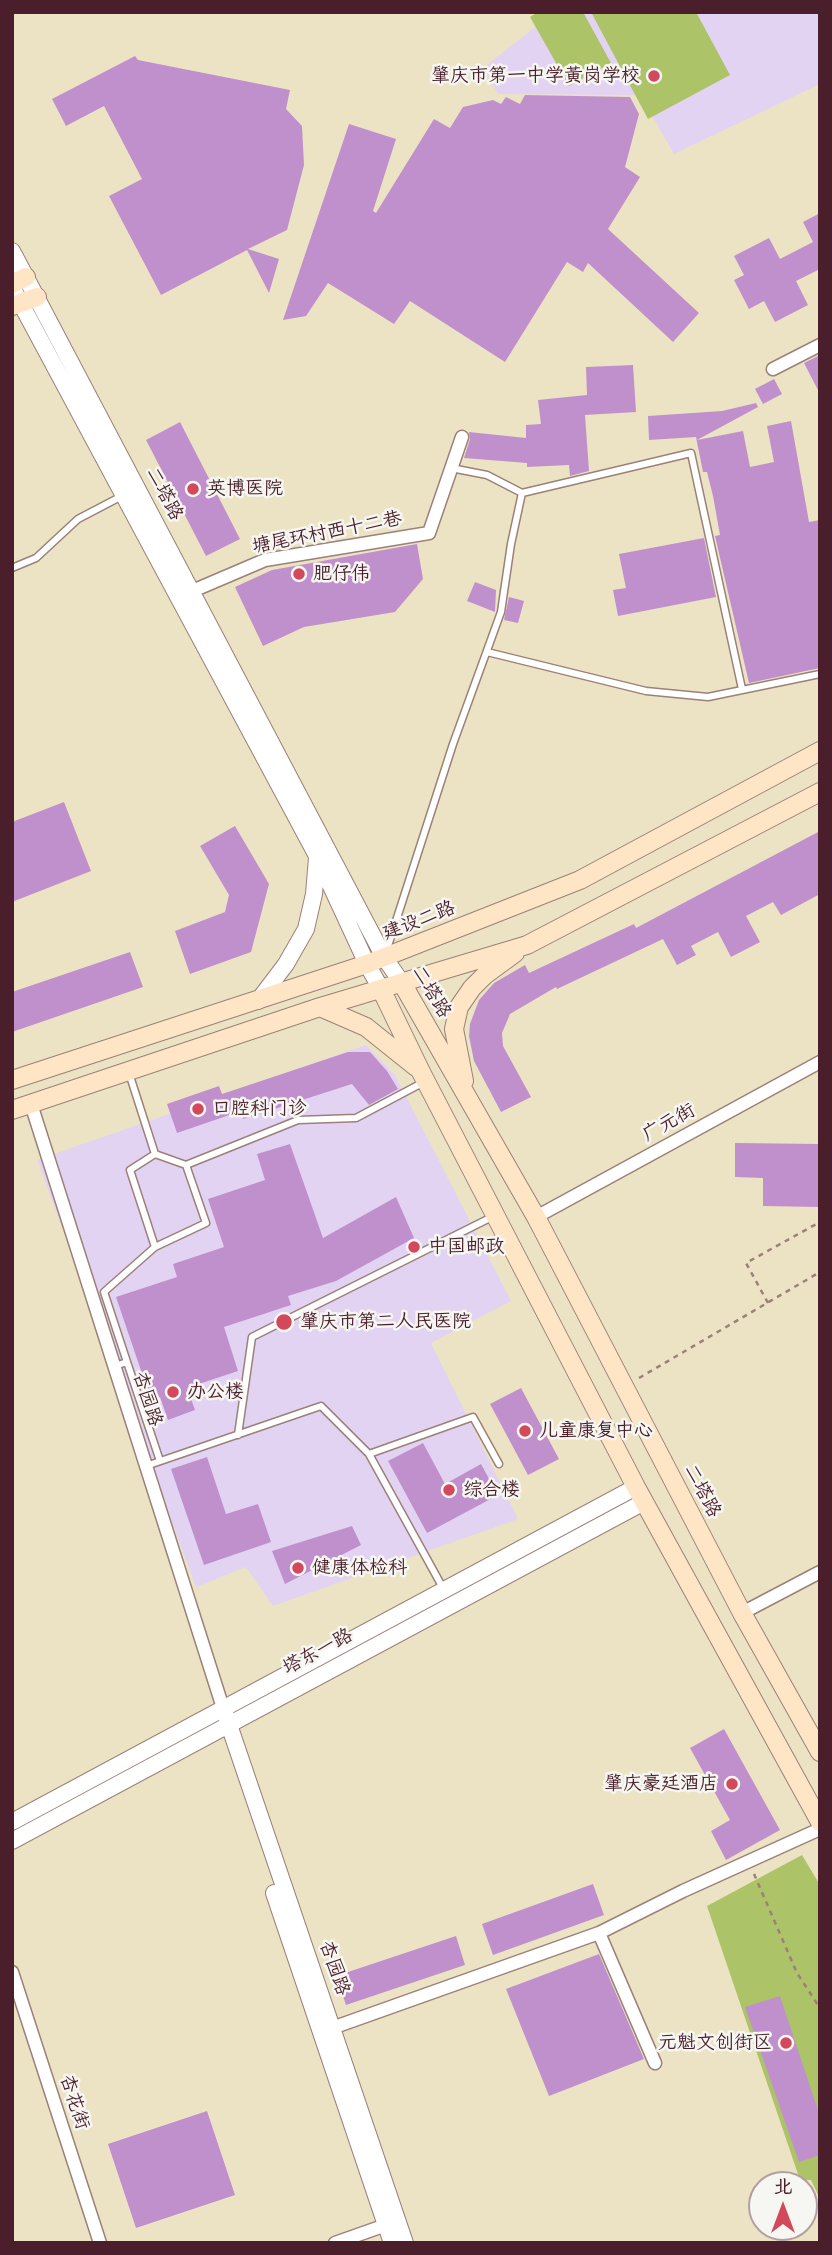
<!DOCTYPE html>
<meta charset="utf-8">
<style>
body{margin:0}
#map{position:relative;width:832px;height:2255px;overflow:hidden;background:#ece3c4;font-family:"Shantell Sans","LXGW WenKai TC",sans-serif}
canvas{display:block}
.frame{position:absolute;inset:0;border:14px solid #4a1f2b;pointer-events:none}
.north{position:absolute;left:748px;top:2171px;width:70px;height:70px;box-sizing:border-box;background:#f6f6f2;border:2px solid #b1a0a2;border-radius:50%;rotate:0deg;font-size:19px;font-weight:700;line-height:28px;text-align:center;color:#4a1f2b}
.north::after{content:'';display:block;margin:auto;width:24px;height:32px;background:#d1495b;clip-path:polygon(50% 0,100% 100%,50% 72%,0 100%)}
</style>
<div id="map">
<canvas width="832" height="2255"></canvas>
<div class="frame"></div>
<div class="north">北</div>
</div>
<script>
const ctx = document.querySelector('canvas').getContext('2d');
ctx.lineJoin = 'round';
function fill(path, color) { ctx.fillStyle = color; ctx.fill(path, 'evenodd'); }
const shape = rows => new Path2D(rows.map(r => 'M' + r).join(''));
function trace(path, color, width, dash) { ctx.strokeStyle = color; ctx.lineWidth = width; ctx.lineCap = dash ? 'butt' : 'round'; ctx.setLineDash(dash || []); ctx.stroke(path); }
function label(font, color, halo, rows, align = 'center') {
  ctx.font = font + ' "Shantell Sans","LXGW WenKai TC",sans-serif'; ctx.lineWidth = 5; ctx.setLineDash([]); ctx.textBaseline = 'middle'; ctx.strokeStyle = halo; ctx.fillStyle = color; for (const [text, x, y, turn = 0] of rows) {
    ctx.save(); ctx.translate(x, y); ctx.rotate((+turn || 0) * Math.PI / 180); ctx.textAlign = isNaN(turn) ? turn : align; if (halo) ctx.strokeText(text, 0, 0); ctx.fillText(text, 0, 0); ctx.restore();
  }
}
fill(shape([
 [554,12,820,12,820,84,674,154,640,95,498,94,483,68],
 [366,1045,395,1075,511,1301,431,1343,518,1519,273,1606,246,1567,196,1587,37,1160]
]), '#e3d3f2');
fill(shape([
 [538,12,583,12,611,63,569,86,530,17],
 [591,12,696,12,730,75,648,119],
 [802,1855,820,1885,820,2199,811,2180,800,2180,707,1906]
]), '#adc368');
fill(shape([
 [135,56,138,60,290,90,286,109,302,126,304,165,287,230,248,249,279,259,269,293,247,250,161,295,109,196,142,179,104,106,66,126,52,99],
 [525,95,630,97,639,114,625,167,640,177,608,229,699,313,673,342,588,263,583,272,567,262,505,362,410,301,394,324,328,283,306,316,283,320,349,124,396,139,373,211,376,213,434,119,450,128,463,107,493,100,501,104,506,97,520,104],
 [820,213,820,269,796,281,808,305,775,322,764,301,749,309,734,280,744,275,734,256,769,238,780,259,813,242,803,222],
 [820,355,820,394,804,363],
 [633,365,636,412,585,415,589,471,570,476,569,465,527,467,527,463,464,458,470,439,469,432,526,438,526,425,541,424,538,400,587,395,586,367],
 [774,379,782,394,763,404,755,389],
 [756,403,758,407,697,440,743,431,750,467,774,462,767,426,791,421,809,522,820,520,820,668,749,683,715,536,720,535,713,496,707,472,703,472,696,437,649,440,648,416,722,411],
 [180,422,240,539,206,556,146,440],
 [704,538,716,597,618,616,613,590,626,588,619,554],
 [417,544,423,579,395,612,304,627,263,646,235,587,272,570],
 [475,582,496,590,495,612,467,601],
 [509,597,524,601,518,623,504,620],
 [64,802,91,871,12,902,12,822],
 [235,826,269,884,251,952,190,974,175,931,225,912,229,895,200,846],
 [820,831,820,894,781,915,773,902,746,916,760,942,731,957,718,932,691,946,696,955,677,965,663,939,557,989,556,987,510,1014,502,1033,503,1046,531,1097,501,1112,474,1061,469,1036,470,1024,479,1000,494,983,525,965,529,973,634,924,636,928],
 [130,952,143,987,12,1032,12,992],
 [348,1052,370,1052,387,1071,398,1089,369,1105,352,1084,243,1119,241,1111,177,1133,167,1104,219,1086,222,1094],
 [735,1143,820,1144,819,1207,763,1206,763,1178,735,1177],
 [290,1144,323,1238,396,1197,414,1238,336,1281,288,1296,291,1305,224,1327,238,1371,187,1388,195,1410,168,1420,160,1397,151,1400,116,1297,177,1277,173,1264,224,1247,208,1199,265,1180,257,1154],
 [521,1388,559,1459,528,1475,490,1404],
 [423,1443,445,1484,481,1464,498,1495,427,1533,388,1461],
 [207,1457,226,1514,258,1504,271,1542,204,1565,171,1469],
 [352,1526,361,1545,285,1584,272,1551],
 [724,1729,780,1830,726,1860,711,1831,730,1820,690,1748],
 [593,1884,604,1915,493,1955,482,1924],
 [456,1936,465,1965,346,2005,336,1976],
 [599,1954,644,2059,549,2096,506,1989],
 [780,1996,820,2116,820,2155,799,2162,745,2007],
 [207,2111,235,2195,136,2228,108,2144]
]), '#c090cc');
const service = shape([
 [522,493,691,453,742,689],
 [12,568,36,558,78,519,122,496],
 [487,652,646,691,708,697,820,674],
 [386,952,453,744,501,612,511,544,522,493,487,475,451,468],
 [129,1073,155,1154],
 [186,1165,298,1120,356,1118,424,1082],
 [127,1362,160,1461],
 [115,1366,127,1362,104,1292,155,1247,206,1223,186,1165,155,1154,130,1170,155,1247],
 [238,1435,252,1337,494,1216],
 [369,1454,473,1417,499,1464],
 [146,1466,321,1406,369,1454,443,1588]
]);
const minor = shape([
 [773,369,820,345],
 [183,595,265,560,429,533,462,437],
 [31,1104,223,1708],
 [536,1217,820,1062],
 [742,1613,820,1572],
 [599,1933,655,2063],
 [12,1972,100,2243],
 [332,2028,599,1933,683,1891,820,1829],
 [335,2243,386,2225]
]);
const tertiary = shape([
 [12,251,384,957,402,983],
 [12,287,317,856,367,964,381,989],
 [258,1001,286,964,306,929,314,894,317,858],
 [225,1713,405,2243],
 [12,1822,636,1487],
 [12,1841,644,1502],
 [274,1893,392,2243]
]);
const secondary = shape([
 [12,284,26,277],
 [12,306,37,297],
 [402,983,536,1217,742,1613,820,1752],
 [381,989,421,1072,636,1487,820,1822],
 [320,1007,366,1027,416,1067],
 [12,1080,367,964,580,880,820,751],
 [464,1081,454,1029,459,1007,472,988,485,975,515,953],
 [12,1110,320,1007,527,945,820,792]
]);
trace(service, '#9b8178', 9);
trace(minor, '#9b8178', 15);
trace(tertiary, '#9b8178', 18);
trace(secondary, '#9b8178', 20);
trace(shape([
 [768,1303,746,1263,820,1222],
 [639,1378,820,1272],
 [754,1874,797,1973,820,2008]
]), '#9b8178', 2.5, [5, 5]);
trace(service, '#fff', 6);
trace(minor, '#fff', 12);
trace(tertiary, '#fff', 16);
trace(secondary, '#fde5c5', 18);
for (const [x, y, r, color] of [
 [654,76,7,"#d1495b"],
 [193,489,7,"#d1495b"],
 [299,574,7,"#d1495b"],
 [198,1109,7,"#d1495b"],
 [414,1247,7,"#d1495b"],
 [284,1322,9,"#d1495b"],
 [173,1392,7,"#d1495b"],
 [525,1431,7,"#d1495b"],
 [449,1490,7,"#d1495b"],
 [298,1568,7,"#d1495b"],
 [732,1784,7,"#d1495b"],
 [786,2043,7,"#d1495b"]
]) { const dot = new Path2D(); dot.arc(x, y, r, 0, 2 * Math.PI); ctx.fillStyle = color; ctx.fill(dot); trace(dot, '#f6f6f2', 2.5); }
label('19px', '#4a1f2b', '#f6f6f2', [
 ["肇庆市第一中学黄岗学校",640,76,"right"],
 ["英博医院",207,489],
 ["肥仔伟",313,574],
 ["口腔科门诊",212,1109],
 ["中国邮政",428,1247],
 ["肇庆市第二人民医院",300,1322],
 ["办公楼",187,1392],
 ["儿童康复中心",539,1431],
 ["综合楼",463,1490],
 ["健康体检科",312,1568],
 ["肇庆豪廷酒店",718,1784,"right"],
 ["元魁文创街区",772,2043,"right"]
], 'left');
label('19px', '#4a1f2b', '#f6f6f2', [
 ["二塔路",164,494,62],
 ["塘尾环村西十二巷",327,533,-11],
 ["建设二路",419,921,-21],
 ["二塔路",431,992,59],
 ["广元街",669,1123,-29],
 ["杏园路",147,1399,72],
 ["二塔路",702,1491,62],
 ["塔东一路",318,1652,-28],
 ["杏园路",334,1968,71],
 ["杏花街",74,2102,72]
]);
</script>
